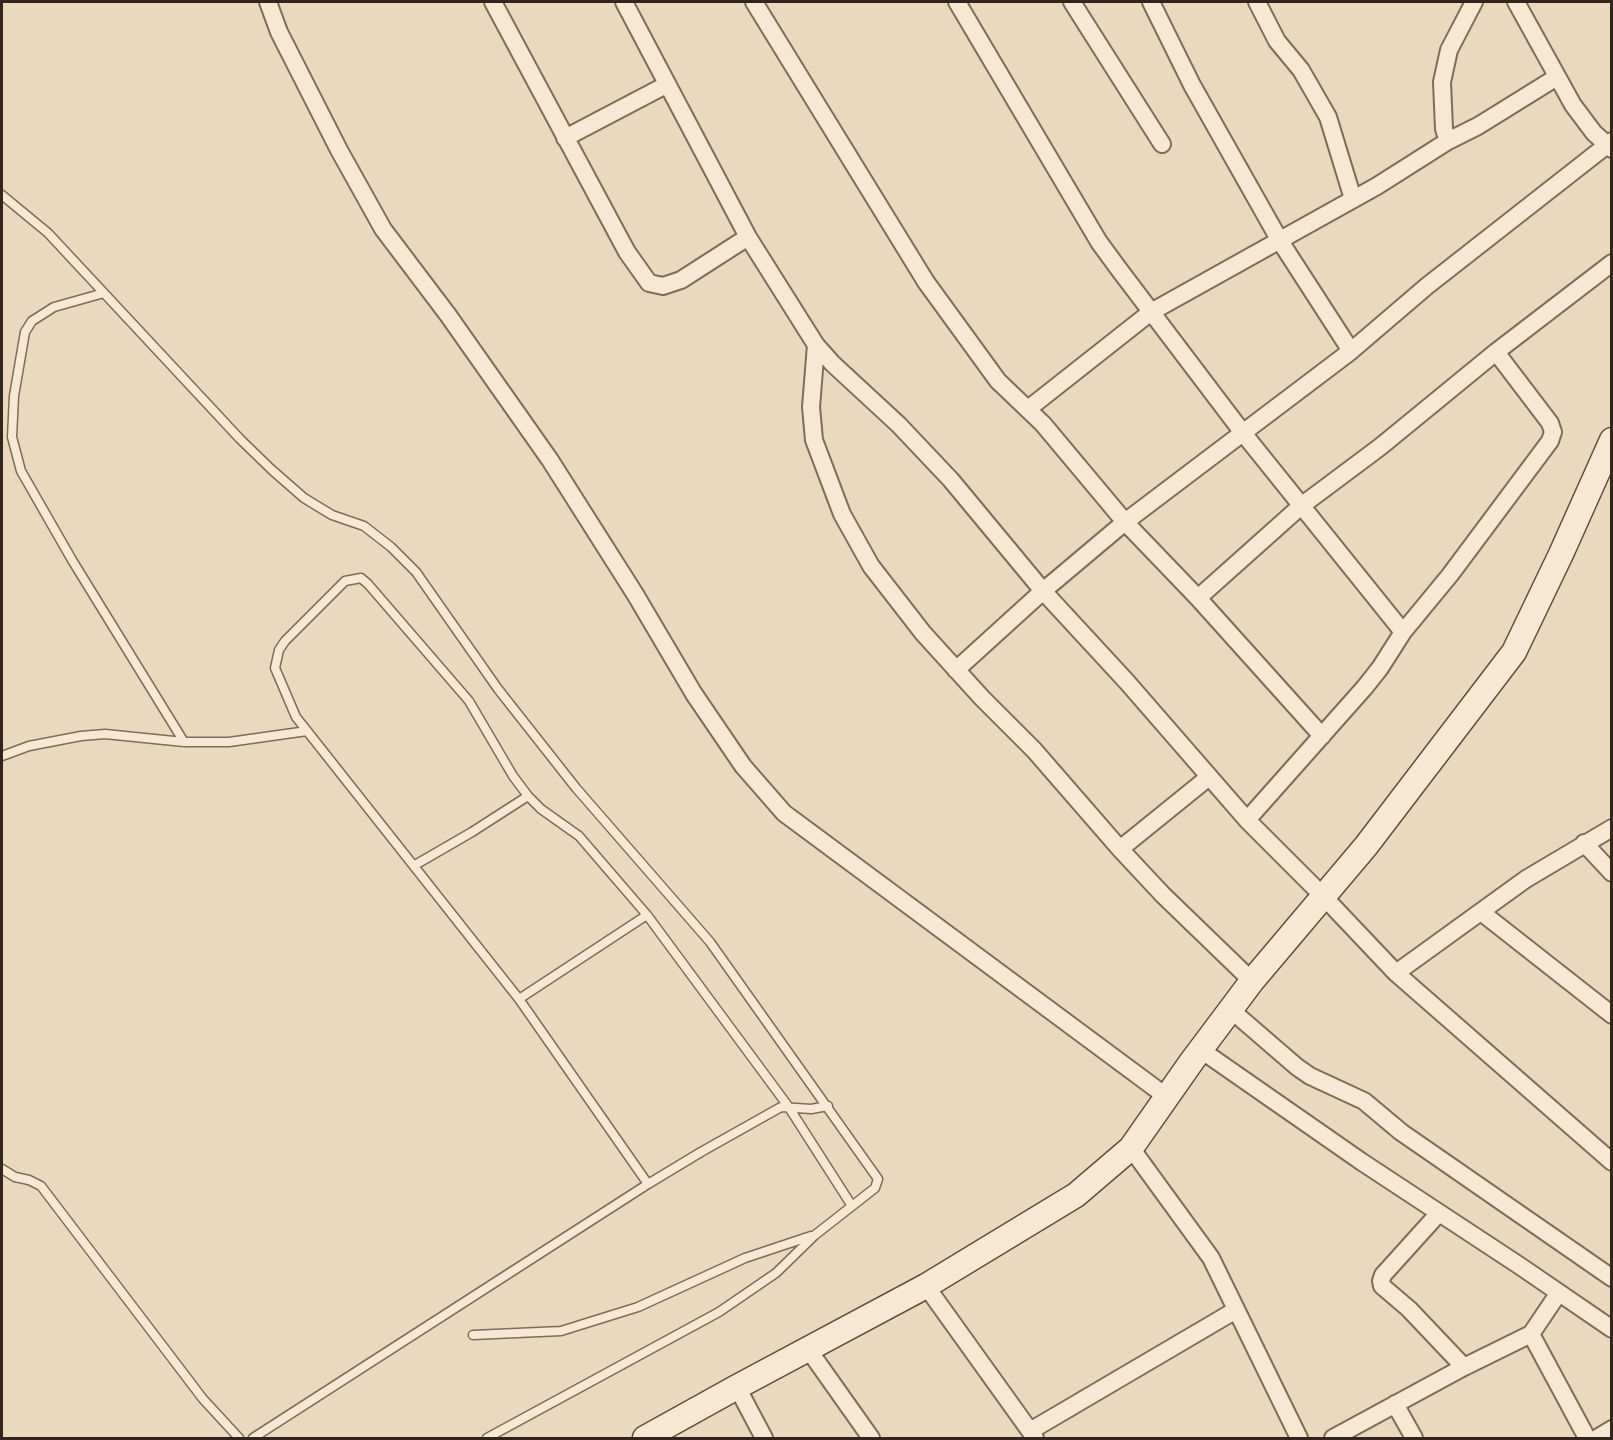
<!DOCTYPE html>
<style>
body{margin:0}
#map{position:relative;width:1613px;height:1440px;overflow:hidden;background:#ead9bf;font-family:"Playfair Display",serif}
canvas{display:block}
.frame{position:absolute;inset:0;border:3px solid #32251c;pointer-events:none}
</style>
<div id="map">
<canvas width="1613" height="1440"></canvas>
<div class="frame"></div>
</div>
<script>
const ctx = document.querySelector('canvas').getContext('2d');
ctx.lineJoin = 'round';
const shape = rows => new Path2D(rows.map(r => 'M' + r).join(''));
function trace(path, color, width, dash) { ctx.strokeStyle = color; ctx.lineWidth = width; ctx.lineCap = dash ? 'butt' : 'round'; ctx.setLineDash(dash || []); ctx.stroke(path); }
const lane = shape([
 [2,195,48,233,240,439,272,470,304,498,332,515,364,526,391,547,416,572,498,689,576,788,710,942,878,1179,875,1188,815,1235,776,1273,719,1312,487,1438],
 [104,293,54,307,32,321,25,332,14,396,12,437,21,471,72,560,184,742],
 [2,756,29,746,81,736,105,734,184,742,229,742,307,731],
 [415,865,472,832,528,796],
 [519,999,647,915],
 [2,1169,15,1177,29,1180,41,1186,203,1399,239,1438],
 [648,1184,519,999,296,717,275,668,279,650,285,641,345,581,361,578,368,584,469,701,513,776,528,796,541,809,579,836,647,915,788,1106,852,1206],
 [473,1335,561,1331,638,1307,745,1258,811,1236],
 [253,1438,648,1184,701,1152,781,1107,811,1109,828,1106]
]);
const street = shape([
 [268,2,279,32,339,150,383,229,448,315,550,460,635,594,694,694,743,766,784,813,1167,1097],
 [493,2,627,252,649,283,663,286,681,280,748,237],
 [624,2,748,237,816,345,832,363,898,424,951,480,1043,591,1127,682,1247,820,1324,897,1396,973,1612,1162],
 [754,2,926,282,998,381,1043,424,1125,522,1198,598,1322,736],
 [957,2,1099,242,1118,268,1243,433,1403,632],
 [1072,2,1162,144],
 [1151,2,1192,85,1280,241,1351,351],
 [1257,2,1277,41,1301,70,1328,117,1353,199],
 [1516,2,1573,105,1594,133,1612,149],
 [565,138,666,85],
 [1448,141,1444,129,1442,82,1449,50,1474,2],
 [816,345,811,407,814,440,842,514,871,566,923,633,982,698,1034,750,1120,849,1163,895,1252,981],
 [1028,409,1151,312,1377,186,1448,141,1478,126,1557,77],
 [1198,598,1301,506,1380,447,1496,352,1612,263],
 [956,670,1043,591,1125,522,1351,351,1427,286,1612,141],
 [1247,820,1365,687,1380,668,1403,632,1450,575,1550,441,1553,432,1550,423,1496,352],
 [1584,843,1612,873],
 [1120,849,1209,777],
 [1481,912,1612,1015],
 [1396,973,1526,879,1612,828],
 [1231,1010,1297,1067,1310,1076,1364,1101,1401,1132,1612,1278],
 [1201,1050,1362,1162,1520,1266,1612,1329],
 [1131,1148,1211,1258,1299,1438],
 [1439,1213,1383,1275,1381,1281,1382,1286,1409,1309,1464,1367],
 [926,1286,1035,1438],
 [1558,1294,1531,1334,1587,1438],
 [808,1349,871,1438],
 [737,1387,764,1438],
 [1395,1404,1414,1438],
 [1030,1431,1236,1310],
 [1333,1438,1464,1367,1531,1334],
 [1597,1438,1612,1429]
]);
const secondary = shape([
 [645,1438,737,1387,926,1286,1076,1195,1131,1148,1192,1061,1252,981,1366,846,1514,652,1561,554,1612,440]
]);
trace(lane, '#816b59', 11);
trace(street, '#816b59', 20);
trace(secondary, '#634c3c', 27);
trace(lane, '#f6e8d2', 8);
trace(street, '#f6e8d2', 16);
trace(secondary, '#f6e8d2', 24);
</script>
